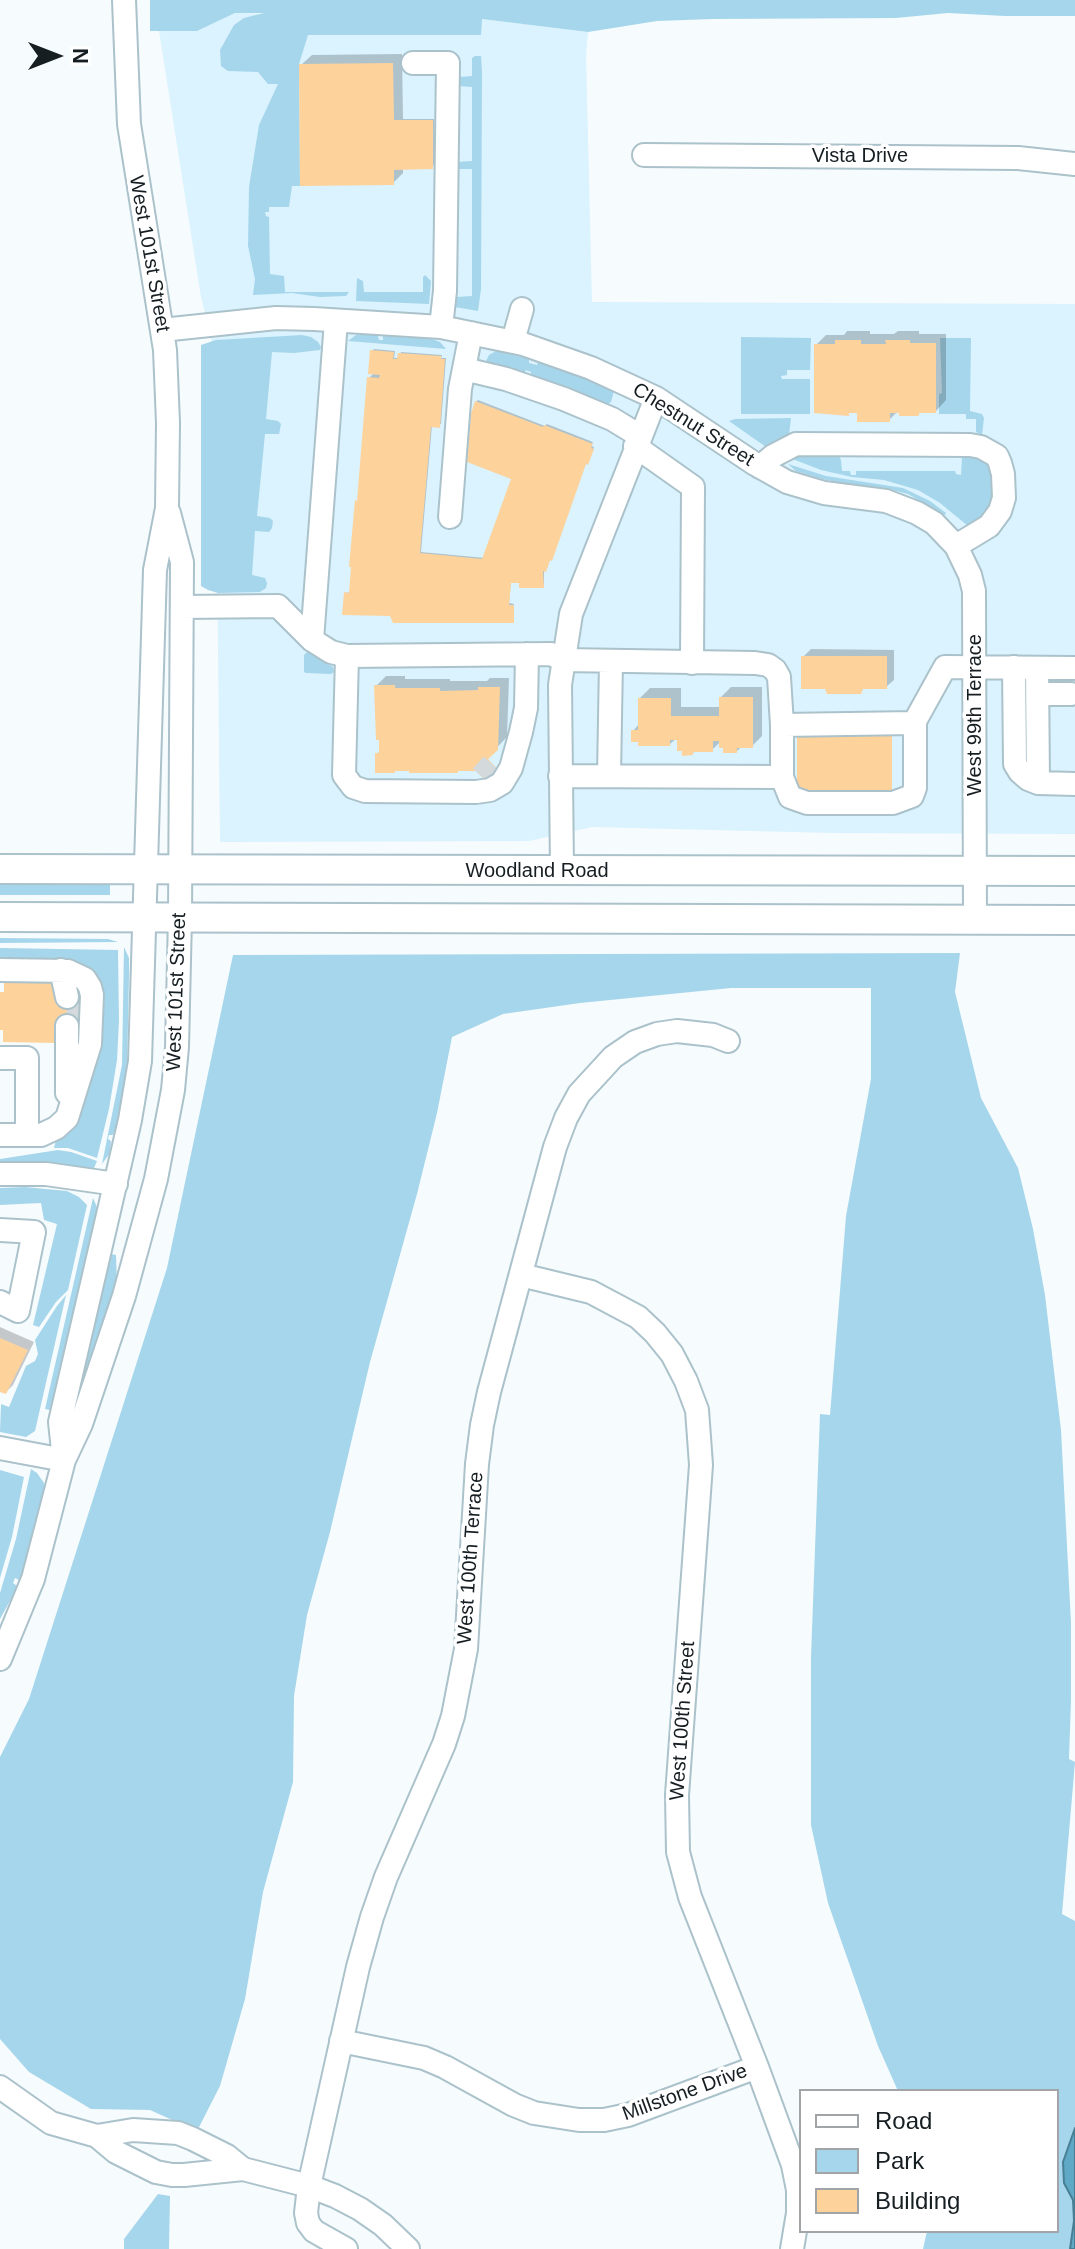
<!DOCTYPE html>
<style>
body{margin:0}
#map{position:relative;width:1075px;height:2249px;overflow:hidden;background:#f6fbfd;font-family:Helvetica,sans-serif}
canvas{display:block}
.legend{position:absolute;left:799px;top:2089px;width:260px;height:144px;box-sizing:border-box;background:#fff;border:2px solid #a2a5a7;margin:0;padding:10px 14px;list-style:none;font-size:24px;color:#161e22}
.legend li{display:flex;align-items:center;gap:16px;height:40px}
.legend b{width:40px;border:2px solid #a2a5a7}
.north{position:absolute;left:16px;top:16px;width:80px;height:80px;-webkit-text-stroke:6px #fff;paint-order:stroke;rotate:90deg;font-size:22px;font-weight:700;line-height:32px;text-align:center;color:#161e22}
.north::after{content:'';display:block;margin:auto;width:28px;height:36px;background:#161e22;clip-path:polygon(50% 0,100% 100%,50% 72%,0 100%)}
</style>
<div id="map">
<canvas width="1075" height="2249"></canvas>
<ul class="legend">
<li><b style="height:10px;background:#fff"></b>Road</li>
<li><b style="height:22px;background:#a6d6eb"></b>Park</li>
<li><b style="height:22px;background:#fdd29b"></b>Building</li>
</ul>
<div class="north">N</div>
</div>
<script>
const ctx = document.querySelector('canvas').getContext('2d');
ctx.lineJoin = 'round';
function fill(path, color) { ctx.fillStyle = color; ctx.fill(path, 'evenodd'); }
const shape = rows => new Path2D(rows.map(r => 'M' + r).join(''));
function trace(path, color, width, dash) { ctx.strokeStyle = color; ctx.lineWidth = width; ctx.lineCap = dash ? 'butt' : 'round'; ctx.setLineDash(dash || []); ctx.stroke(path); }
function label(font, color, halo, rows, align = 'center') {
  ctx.font = font + ' Helvetica,sans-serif'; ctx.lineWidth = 7; ctx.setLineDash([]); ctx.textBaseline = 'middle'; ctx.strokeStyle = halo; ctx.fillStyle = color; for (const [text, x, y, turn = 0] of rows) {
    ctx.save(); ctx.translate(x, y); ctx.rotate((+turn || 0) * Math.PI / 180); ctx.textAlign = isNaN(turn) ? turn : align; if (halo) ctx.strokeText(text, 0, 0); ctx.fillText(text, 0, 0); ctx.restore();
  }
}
fill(shape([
 [235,13,475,18,588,32,586,56,592,302,1075,304,1075,834,832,833,592,827,529,841,220,842,215,355,201,297,159,31,197,31]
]), '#daf3fe');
fill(shape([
 [150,0,1075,0,1075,16,1005,16,948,13,896,18,713,19,657,21,588,32,482,19,481,35,308,35,299,64,300,186,292,186,289,207,269,207,269,212,265,212,266,216,269,217,270,274,284,276,285,292,349,292,346,296,320,297,292,293,253,295,255,279,248,246,249,187,259,125,278,84,268,84,258,72,228,71,221,66,220,50,234,25,244,18,264,13,235,13,197,31,150,31],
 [475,56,481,56,482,72,481,289,478,311,455,307,457,297,472,296,472,169,458,169,456,165,458,162,472,161,472,87,459,86,457,79,459,77,472,76,472,58],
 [425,275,431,281,429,304,356,301,357,278,363,281,364,292,423,292,423,277],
 [374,334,378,336,379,340,383,340,383,336,388,335,432,339,440,342,446,349,348,341,356,335],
 [302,335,311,337,318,342,321,347,320,350,294,353,272,352,266,419,278,421,281,424,279,434,265,434,257,516,270,518,273,521,272,528,269,532,255,531,252,575,265,578,267,583,266,588,260,592,218,593,208,590,201,586,201,345,216,340],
 [741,337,811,338,810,370,787,370,787,375,781,376,782,379,810,379,810,414,741,414],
 [940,338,971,338,970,411,982,414,984,418,982,435,976,432,976,419,966,419,966,414,939,414,939,394,942,393],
 [496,351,526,358,529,360,529,363,537,365,538,362,542,362,586,378,614,391,611,402,607,405,578,392,531,376,531,372,526,370,524,374,485,363,489,355],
 [791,418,789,435,766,447,729,421,735,419],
 [794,455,839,456,841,460,842,471,850,471,851,475,856,475,856,471,955,471,956,474,961,475,962,457,977,457,987,461,992,468,993,497,984,515,968,526,940,503,918,490,884,480,852,477,821,470,790,458],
 [788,464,826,476,903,488,930,501,946,513,945,515,908,494,885,488,847,484,822,479,796,471],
 [307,652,333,667,334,672,331,674,306,673,304,672,304,655],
 [0,880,102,882,110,884,110,895,0,895],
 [0,938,108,939,118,942,0,943],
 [124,947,129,958,129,977,127,1068,116,1127,113,1135,109,1135,108,1139,111,1141,110,1153,102,1164,122,1065],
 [0,948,118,950,119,1021,117,1060,109,1109,97,1158,68,1148,54,1148,95,984,0,963],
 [960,953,955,992,981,1098,1018,1168,1033,1229,1045,1295,1061,1430,1071,1623,1071,1700,1069,1759,1075,1762,1062,1914,1075,1921,1075,2249,923,2249,927,2231,1057,2231,1057,2091,898,2091,878,2046,828,1903,811,1825,811,1657,820,1414,830,1415,846,1216,871,1079,871,988,731,988,580,1003,503,1014,452,1037,437,1113,417,1194,370,1362,330,1532,307,1615,294,1696,293,1782,263,1892,245,1999,220,2086,197,2131,150,2110,91,2109,29,2072,0,2039,0,1757,29,1699,167,1268,233,955],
 [58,1150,71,1152,97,1161,94,1168,89,1169,48,1163,0,1163,0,1159],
 [25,1187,67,1191,79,1197,87,1205,68,1290,56,1302,39,1327,33,1325,57,1224,44,1220,41,1203,0,1205,0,1188],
 [93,1198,97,1207,93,1227,50,1410,45,1409],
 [111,1254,116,1255,117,1285,85,1391,79,1390],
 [66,1295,35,1431,26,1437,0,1432,1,1404,9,1407,26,1366,35,1361,38,1354,35,1340,57,1306],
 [31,1469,37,1473,44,1483,44,1498,23,1572,19,1580,15,1578,13,1583,17,1586,16,1590,0,1619,0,1593,16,1539],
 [0,1470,24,1477,12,1537,0,1578],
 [158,2194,170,2196,169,2249,124,2249,124,2239]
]), '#a6d6eb');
const water = shape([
 [1075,2128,1075,2249,1070,2249,1074,2221,1073,2200,1064,2183,1063,2162,1075,2128]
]);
fill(water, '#5fa9c6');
trace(water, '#497f95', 2);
fill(shape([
 [402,54,403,119,434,119,434,165,432,167,403,168,403,173,393,183,301,65,312,55],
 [847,331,870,331,870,334,894,334,898,331,919,331,919,334,946,334,946,400,936,411,922,411,918,414,901,408,889,420,859,411,851,411,848,414,816,345,826,335,844,335],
 [374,349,395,351,394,358,399,358,401,352,442,355,441,358,446,358,441,424,432,425,421,552,485,558,514,478,476,402,478,400,545,426,547,424,593,442,591,446,594,447,589,461,586,462,547,568,544,571,544,584,543,586,511,581,509,603,514,604,513,621,392,614,346,593,351,592,369,378,374,373,372,351],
 [811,649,894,650,894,680,886,687,865,687,860,692,803,657],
 [386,676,405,676,405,679,450,679,450,681,487,681,490,678,509,678,507,737,476,769,377,754,381,750,376,686],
 [731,687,762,687,762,736,752,746,742,746,737,751,721,741,712,750,696,750,693,753,679,736,670,744,633,731,640,723,640,698,650,688,681,688,681,707,721,707,721,697],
 [801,735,892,735,892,786,891,788,799,736],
 [0,1327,34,1342,13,1385,6,1392,0,1390]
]), '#0003');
fill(shape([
 [393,63,394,120,433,120,433,169,394,170,394,185,300,186,299,64],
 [835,340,861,340,861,344,886,344,885,340,910,340,910,343,936,343,936,413,919,413,919,416,899,416,899,413,890,413,890,422,857,422,857,413,849,413,849,416,814,413,814,344,835,344],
 [370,350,394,352,393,359,397,359,398,353,441,356,441,359,445,359,440,428,431,427,420,553,482,559,511,479,467,462,471,414,475,401,543,427,544,425,593,444,591,448,594,449,588,465,586,464,552,561,550,560,546,572,543,571,544,588,519,588,519,583,511,583,509,605,514,605,514,623,393,623,390,616,342,615,344,592,349,593,351,567,349,567,355,500,357,501,367,377,379,378,380,375,368,374],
 [801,656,887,656,887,689,863,689,861,694,827,694,825,689,801,689],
 [374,685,395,685,395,688,440,688,440,691,478,690,478,687,500,687,498,750,488,759,499,771,488,783,476,771,458,771,458,773,409,773,409,771,395,771,395,773,375,773,375,753,379,753,379,740,376,740],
 [719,697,753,697,753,748,737,748,737,753,723,753,723,748,719,748,719,741,713,741,713,752,693,752,693,755,682,756,682,751,677,751,677,740,670,740,670,746,638,746,638,742,631,742,631,730,638,730,638,698,671,698,671,716,719,716],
 [797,736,892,736,892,790,797,790],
 [4,981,57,981,61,997,90,997,90,1026,61,1026,57,1043,3,1042,3,1030,0,1030,0,992,4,992],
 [0,1338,28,1350,6,1394,0,1392]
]), '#fdd29b');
trace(shape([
 [481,776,492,764],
 [77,997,78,1026]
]), '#d4dadc', 22, [22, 11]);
const minor = shape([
 [413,63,448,63,445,291,441,327],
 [644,155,1018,158,1075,164],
 [162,330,276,318,314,319,441,327,523,344,591,368,656,398,755,464,787,482,824,493,886,501,917,513,934,523,956,546,970,575,974,591,975,920],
 [513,341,522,309],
 [464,369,506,379,564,399,612,419,640,436],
 [635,446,693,487,692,663],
 [760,467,773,456,796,444,970,445,981,447,997,456,1000,463,1003,474,1004,498,1000,511,989,526,956,546],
 [450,517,460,389,471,333],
 [182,607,278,606,312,640,331,652,347,656,551,654,563,660,755,663,768,665,775,670,779,677,782,725,914,723,945,667,1075,668],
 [312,640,336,321],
 [347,656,344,775,353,787,365,791,476,792,490,790,502,783,511,768,521,732,526,708,527,654],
 [1014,667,1015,764,1020,772,1028,779,1038,783,1075,784],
 [1037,668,1038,783],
 [1038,694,1071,694],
 [560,776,782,777,782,725],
 [609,776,611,661],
 [782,777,790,797,807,803,893,803,912,796,915,788,915,722],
 [562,871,560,685,571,614,656,398],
 [0,970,68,971,85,979,90,987,92,995,90,1044,67,1118,56,1128,41,1135,0,1135],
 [61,970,67,997],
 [67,1026,67,1093],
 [0,1058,27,1058,27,1135],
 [0,1174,46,1174,116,1184],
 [0,1230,34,1232,18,1311,0,1302],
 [521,1275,591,1292,638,1317,655,1333,672,1354,686,1381,697,1410,701,1465,677,1795,678,1852,690,1897,757,2067,793,2165,798,2190,798,2213,792,2249],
 [0,1448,64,1460],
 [64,1460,60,1422,130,1120,140,1061,155,570,167,508,168,423,165,350,129,124,124,0],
 [0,1659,33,1579,64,1460,81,1424,124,1296,156,1179,173,1090,177,1047,180,917,182,562,169,513],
 [341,2041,424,2058,445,2067,514,2105,534,2113,579,2120,604,2120,628,2115,757,2067],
 [0,2087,51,2123,97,2136,133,2130,178,2133,193,2139,227,2156,243,2169],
 [97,2136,116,2152,156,2172,172,2175,184,2175,243,2169,309,2186,335,2196,360,2209,383,2225,408,2249],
 [346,2249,314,2231,308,2223,306,2213,309,2186,358,1967,372,1917,386,1877,444,1744,453,1716,466,1649,477,1464,482,1425,489,1392,555,1147,566,1118,579,1094,613,1057,635,1042,657,1034,677,1031,713,1035,728,1041]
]);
const major = shape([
 [0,869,1075,871],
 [0,917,1075,920]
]);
trace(minor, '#abc2cb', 26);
trace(major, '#abc2cb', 32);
trace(minor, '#fff', 22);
trace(major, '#fff', 28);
label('20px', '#161e22', '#fff', [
 ["Vista Drive",860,156],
 ["West 101st Street",149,254,80],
 ["Chestnut Street",693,425,32],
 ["West 99th Terrace",975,715,-90],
 ["Woodland Road",537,871],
 ["West 101st Street",177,992,-88],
 ["West 100th Terrace",471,1558,-86],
 ["West 100th Street",683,1721,-86],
 ["Millstone Drive",685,2093,-20]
]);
</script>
